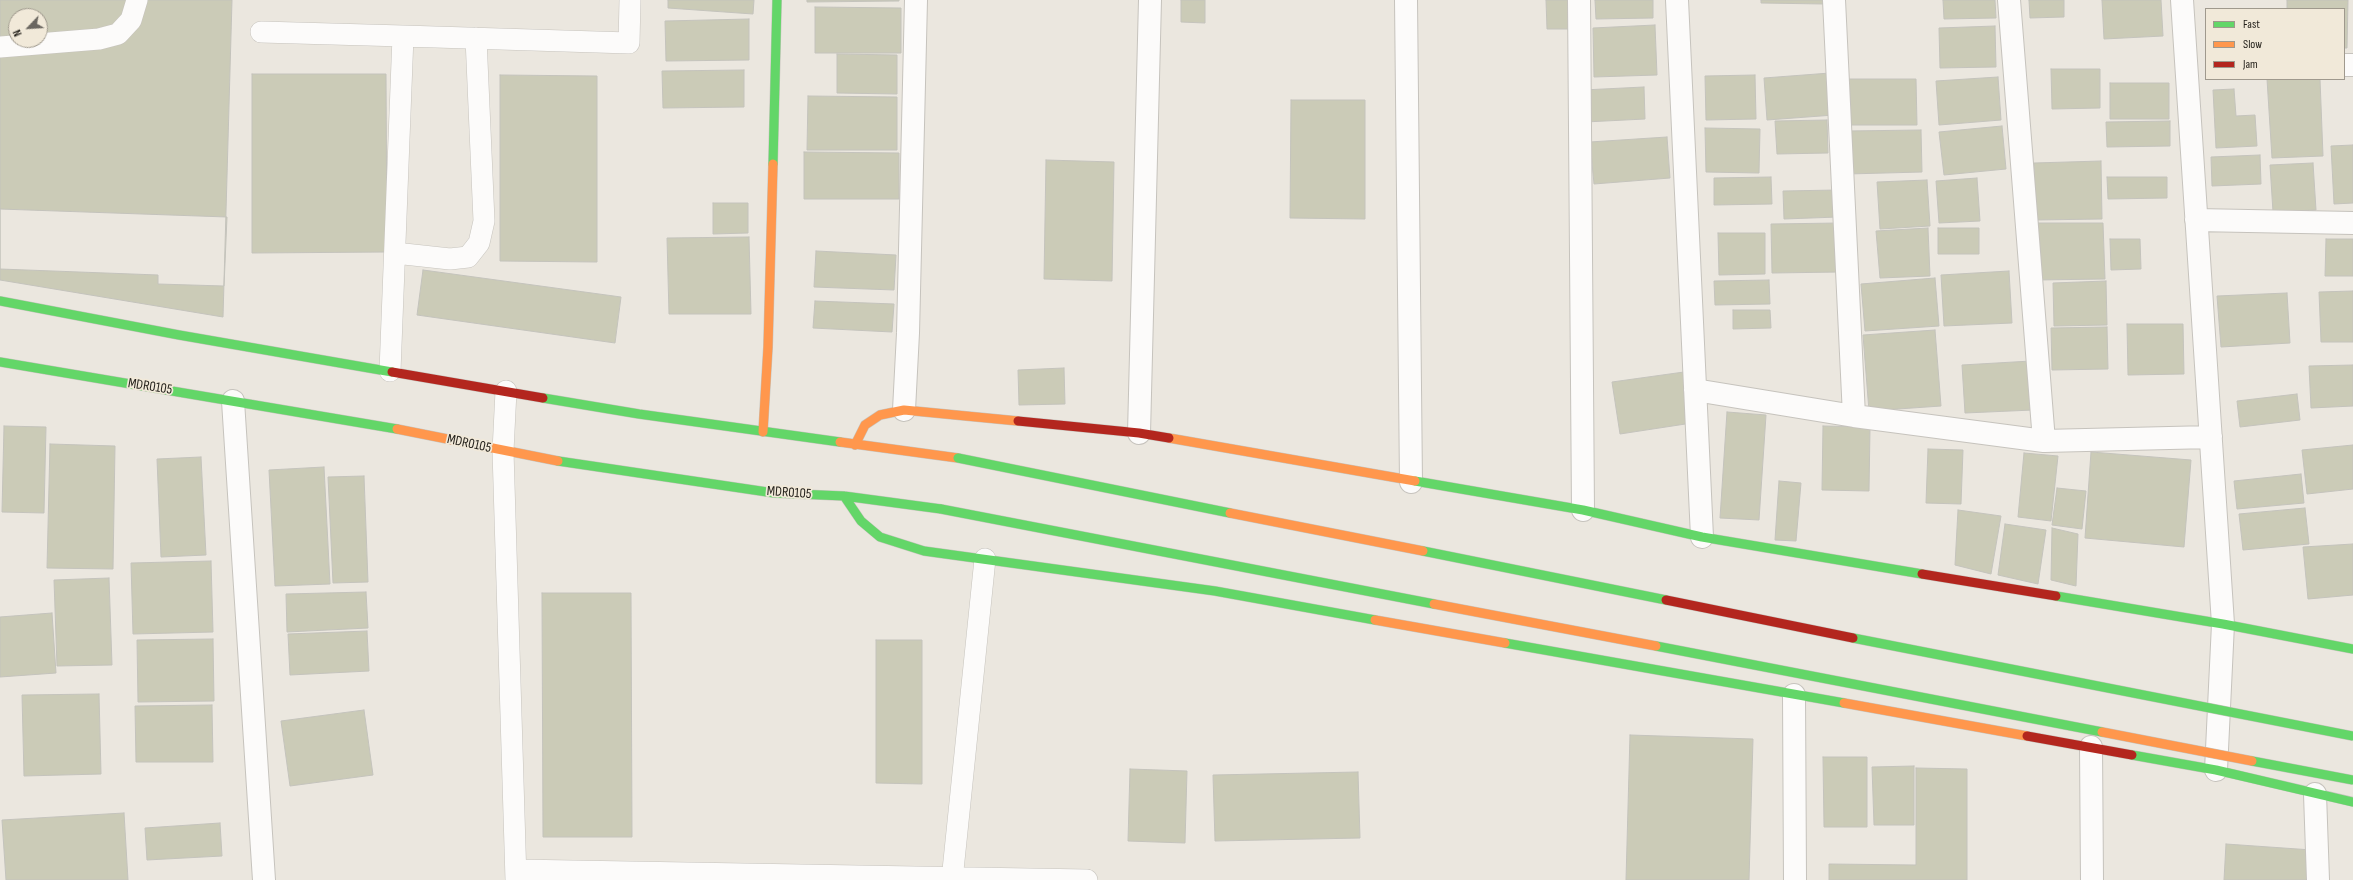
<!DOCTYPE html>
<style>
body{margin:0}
#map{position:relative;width:2353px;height:880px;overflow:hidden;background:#ebe7df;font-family:"Sofia Sans Condensed",sans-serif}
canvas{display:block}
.legend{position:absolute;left:2205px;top:8px;width:140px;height:72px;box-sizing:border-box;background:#f1e9d9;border:1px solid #9f998d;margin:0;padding:5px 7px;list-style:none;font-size:12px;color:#24211b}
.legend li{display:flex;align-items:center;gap:8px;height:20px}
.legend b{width:20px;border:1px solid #9f998d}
.north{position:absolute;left:8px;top:8px;width:40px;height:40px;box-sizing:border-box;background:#f1e9d9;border:1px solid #9f998d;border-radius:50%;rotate:245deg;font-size:11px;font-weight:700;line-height:16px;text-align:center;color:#24211b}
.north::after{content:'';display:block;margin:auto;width:14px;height:18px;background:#6a6660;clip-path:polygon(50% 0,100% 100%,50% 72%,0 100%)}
</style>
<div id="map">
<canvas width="2353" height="880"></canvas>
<ul class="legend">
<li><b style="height:5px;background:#63d668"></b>Fast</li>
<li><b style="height:5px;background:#ff974d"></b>Slow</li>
<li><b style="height:5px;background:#b3261e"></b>Jam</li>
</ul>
<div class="north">N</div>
</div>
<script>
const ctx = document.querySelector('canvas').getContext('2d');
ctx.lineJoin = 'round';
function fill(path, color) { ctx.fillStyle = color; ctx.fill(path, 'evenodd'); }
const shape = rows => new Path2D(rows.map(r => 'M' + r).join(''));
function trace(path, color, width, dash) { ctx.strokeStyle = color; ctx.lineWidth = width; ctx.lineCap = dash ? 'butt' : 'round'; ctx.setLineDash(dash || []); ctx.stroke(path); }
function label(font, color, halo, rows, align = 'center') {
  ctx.font = font + ' "Sofia Sans Condensed",sans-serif'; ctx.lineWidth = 3.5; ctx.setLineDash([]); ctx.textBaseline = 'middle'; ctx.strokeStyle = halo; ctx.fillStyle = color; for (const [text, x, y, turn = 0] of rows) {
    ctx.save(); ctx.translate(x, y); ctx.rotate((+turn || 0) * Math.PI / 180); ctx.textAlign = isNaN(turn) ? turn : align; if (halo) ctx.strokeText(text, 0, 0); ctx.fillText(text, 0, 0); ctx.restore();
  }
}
const building = shape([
 [0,0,232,0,223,317,0,280,0,0],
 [16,16,40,16,40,40,16,40,16,16],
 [668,0,754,0,753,14,668,8,668,0],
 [807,0,899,0,899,1,807,2,807,0],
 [1181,0,1205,0,1205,23,1181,22,1181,0],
 [1546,0,1570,0,1570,29,1547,29,1546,0],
 [1595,0,1653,0,1653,18,1596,19,1595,0],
 [1761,0,1824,0,1824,4,1761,3,1761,0],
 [1943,0,1995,0,1996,18,1944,19,1943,0],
 [2029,0,2064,0,2064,17,2030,18,2029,0],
 [2102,0,2161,0,2163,36,2104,39,2102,0],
 [2287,0,2348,0,2347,48,2344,48,2344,9,2287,9,2287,0],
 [815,7,901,8,901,53,815,53,815,7],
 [749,19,749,60,666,61,665,21,749,19],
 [1655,25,1657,75,1594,77,1593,28,1655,25],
 [1995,26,1996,67,1940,68,1939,28,1995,26],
 [837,54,897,55,897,94,837,93,837,54],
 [2051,69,2100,69,2100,108,2052,109,2051,69],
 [744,70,744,107,663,108,662,71,744,70],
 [1830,73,1834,115,1767,120,1764,78,1830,73],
 [252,74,386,74,387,252,252,253,252,74],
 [500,75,597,76,597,262,500,261,500,75],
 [1755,75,1756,119,1706,120,1705,76,1755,75],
 [1998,77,2001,120,1939,125,1936,81,1998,77],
 [1847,79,1916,79,1917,125,1848,125,1847,79],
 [2267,79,2320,79,2323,156,2272,158,2267,79],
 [2110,83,2169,83,2169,119,2110,119,2110,83],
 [1644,87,1645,119,1585,122,1583,90,1644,87],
 [2234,89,2236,116,2255,115,2257,146,2216,148,2213,90,2234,89],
 [808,96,897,97,897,150,807,150,808,96],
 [1291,100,1365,100,1365,219,1290,218,1291,100],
 [1827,120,1828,153,1777,154,1775,121,1827,120],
 [2170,121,2170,146,2107,147,2106,122,2170,121],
 [2002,126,2006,169,1944,175,1939,132,2002,126],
 [1705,128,1760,129,1759,173,1706,172,1705,128],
 [1921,130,1922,172,1848,174,1847,131,1921,130],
 [1667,137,1670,178,1594,184,1590,142,1667,137],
 [2353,145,2353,203,2334,204,2331,146,2353,145],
 [804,152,899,153,899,199,804,199,804,152],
 [2260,155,2261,184,2212,186,2211,157,2260,155],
 [1046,160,1114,162,1112,281,1044,279,1046,160],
 [2101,161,2102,219,2035,220,2034,163,2101,161],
 [2313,163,2316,210,2273,212,2270,165,2313,163],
 [1771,177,1772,204,1714,205,1714,178,1771,177],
 [2107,177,2167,177,2167,198,2108,199,2107,177],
 [1977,178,1980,221,1939,223,1936,181,1977,178],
 [1927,180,1930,226,1880,229,1877,182,1927,180],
 [1837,190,1838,217,1784,219,1783,191,1837,190],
 [713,203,748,203,748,233,713,234,713,203],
 [0,209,227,217,224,286,158,284,158,275,0,269,0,209],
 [1839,223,1840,272,1772,273,1771,224,1839,223],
 [2036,223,2103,223,2105,279,2037,280,2036,223],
 [1928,228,1930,276,1880,278,1876,231,1928,228],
 [1938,228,1979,228,1979,254,1938,254,1938,228],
 [1718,233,1765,233,1765,274,1719,275,1718,233],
 [749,237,751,314,669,314,667,238,749,237],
 [2110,239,2140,239,2141,269,2111,270,2110,239],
 [2326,239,2353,239,2353,276,2325,276,2326,239],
 [816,251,896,255,894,290,814,287,816,251],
 [423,270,621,297,615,343,417,315,423,270],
 [2009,271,2012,323,1944,326,1941,275,2009,271],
 [1935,278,1939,326,1865,331,1861,284,1935,278],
 [1769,280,1770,304,1715,305,1714,281,1769,280],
 [2106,281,2107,325,2054,326,2053,283,2106,281],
 [2353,291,2353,342,2321,342,2319,292,2353,291],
 [2287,293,2290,343,2221,347,2217,296,2287,293],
 [815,301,894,304,892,332,813,328,815,301],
 [1733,310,1770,310,1771,328,1733,329,1733,310],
 [2127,324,2183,324,2184,374,2128,375,2127,324],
 [2107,327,2108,369,2052,370,2051,328,2107,327],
 [1935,330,1941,406,1869,411,1863,335,1935,330],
 [2031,361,2033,410,1965,413,1962,365,2031,361],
 [2353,365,2353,406,2311,408,2309,366,2353,365],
 [1064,368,1065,404,1019,405,1018,370,1064,368],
 [1684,372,1692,423,1620,434,1612,382,1684,372],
 [2297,394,2300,420,2240,427,2237,401,2297,394],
 [1727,412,1766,415,1759,520,1720,518,1727,412],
 [4,426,46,427,44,513,2,512,4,426],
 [1823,426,1870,427,1869,491,1822,490,1823,426],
 [50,444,115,446,113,569,47,568,50,444],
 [2353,445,2353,489,2307,494,2302,450,2353,445],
 [1928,449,1963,450,1961,504,1926,503,1928,449],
 [2091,452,2191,460,2184,547,2085,538,2091,452],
 [2024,453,2058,456,2051,521,2018,517,2024,453],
 [201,457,206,555,161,557,157,459,201,457],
 [324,467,330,584,275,586,269,470,324,467],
 [2301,474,2304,503,2237,509,2234,481,2301,474],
 [364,476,368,582,333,583,328,477,364,476],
 [1779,481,1801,483,1796,541,1775,540,1779,481],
 [2057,488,2086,491,2082,529,2052,525,2057,488],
 [2305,508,2309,544,2243,550,2239,514,2305,508],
 [1958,510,2001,516,1991,574,1955,565,1958,510],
 [2005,524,2046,530,2038,584,1998,575,2005,524],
 [2052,528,2078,534,2076,586,2051,580,2052,528],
 [2353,544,2353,595,2308,599,2303,547,2353,544],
 [211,561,213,632,133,634,131,563,211,561],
 [109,578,112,665,57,666,54,580,109,578],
 [366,592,368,628,287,632,286,594,366,592],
 [542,593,631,593,632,837,543,837,542,593],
 [52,613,56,673,0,677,0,617,52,613],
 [367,631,369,671,290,675,288,634,367,631],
 [213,639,214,701,138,702,137,640,213,639],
 [876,640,922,640,922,784,876,783,876,640],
 [99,694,101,774,24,776,22,695,99,694],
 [212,705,213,762,136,762,135,706,212,705],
 [364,710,373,775,290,786,281,721,364,710],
 [1630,735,1753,739,1749,880,1626,880,1630,735],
 [1823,757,1867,757,1867,827,1824,827,1823,757],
 [1914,766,1914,825,1874,825,1872,767,1914,766],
 [1916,768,1967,769,1967,880,1829,880,1829,864,1916,865,1916,768],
 [1130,769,1187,771,1185,843,1128,841,1130,769],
 [1358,772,1360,838,1215,841,1213,775,1358,772],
 [124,813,128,880,6,880,2,820,124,813],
 [220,823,222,856,147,860,145,828,220,823],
 [2226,844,2312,850,2310,880,2224,880,2226,844]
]);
fill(building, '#cbcbb7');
trace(building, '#c4c3bc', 1);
const lane = shape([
 [261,32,403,36],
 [0,47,99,39,118,34,131,20,137,0],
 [395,253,450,259,468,257,479,243,484,221,476,38],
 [390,371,403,36,629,43,630,0],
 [506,391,503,451,516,880],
 [516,870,1087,880],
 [952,880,985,559]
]);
const street = shape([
 [1406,0,1411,482],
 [1579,0,1583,510],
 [1677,0,1702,537],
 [1834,0,1854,416],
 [2009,0,2044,441],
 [2182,0,2223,624,2216,770],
 [2344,65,2353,65],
 [2196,220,2353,223],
 [1695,390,1854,416,2044,441,2211,437],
 [233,401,264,880],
 [904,410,908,333,916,0],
 [1139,433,1150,0],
 [1794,695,1795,880],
 [2091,747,2092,880],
 [2315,794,2318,880]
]);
const fast = shape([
 [773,164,777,0],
 [0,301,179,335,392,372],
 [0,362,397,429],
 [543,398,639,414,840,442],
 [558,461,774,493,844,496,941,509],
 [1415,481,1583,510,1702,537,1922,574],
 [844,496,861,521,880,537,924,551,1215,591,1375,620],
 [2056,596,2223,624,2353,649],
 [1505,643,1844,703],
 [2132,755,2216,770,2353,802]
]);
const slow = shape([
 [397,429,558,461],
 [763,432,768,347,773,164],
 [1169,438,1415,481],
 [840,442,958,458],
 [855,445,865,425,880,415,904,410,1018,421],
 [1375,620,1505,643],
 [1844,703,2027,736]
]);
const jam = shape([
 [392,372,543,398],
 [1018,421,1139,433,1169,438],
 [1922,574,2056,596],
 [2027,736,2132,755]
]);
trace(lane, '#c6c3bd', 22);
trace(street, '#c6c3bd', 24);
trace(fast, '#c6c3bd', 10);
trace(slow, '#c6c3bd', 10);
trace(jam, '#c6c3bd', 10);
trace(lane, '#fcfbfa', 21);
trace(street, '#fcfbfa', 22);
trace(fast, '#63d668', 9);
trace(slow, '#ff974d', 9);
trace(jam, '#b3261e', 9);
const fastBridge = shape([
 [958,458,1230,513],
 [941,509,1434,604],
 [1423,551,1666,600],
 [1853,638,2353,736],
 [1656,646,2102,732],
 [2252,761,2353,780]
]);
const slowBridge = shape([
 [1230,513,1423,551],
 [1434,604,1656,646],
 [2102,732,2252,761]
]);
const jamBridge = shape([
 [1666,600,1853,638]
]);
trace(fastBridge, '#c6c3bd', 10, []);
trace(slowBridge, '#c6c3bd', 10, []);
trace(jamBridge, '#c6c3bd', 10, []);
trace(fastBridge, '#63d668', 9);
trace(slowBridge, '#ff974d', 9);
trace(jamBridge, '#b3261e', 9);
label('14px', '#24211b', '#f1e9d9', [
 ["MDR0105",150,387,9],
 ["MDR0105",469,444,12],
 ["MDR0105",789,493,4]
]);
</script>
